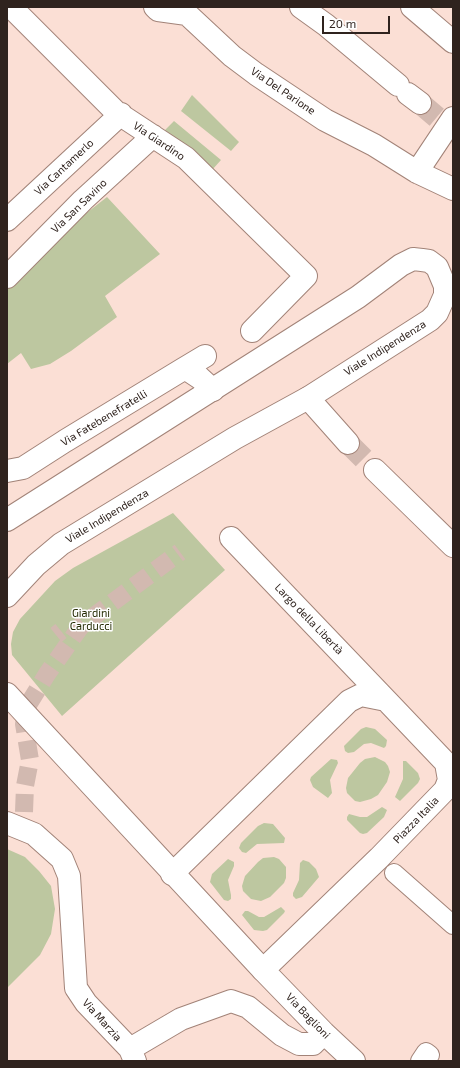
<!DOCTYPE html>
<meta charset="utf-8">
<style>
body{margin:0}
#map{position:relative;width:460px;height:1068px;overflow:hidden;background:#fbdfd5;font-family:"Exo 2",sans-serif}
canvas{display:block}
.frame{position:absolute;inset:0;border:8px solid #2f231e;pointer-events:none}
.scale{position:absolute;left:322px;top:16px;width:68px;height:18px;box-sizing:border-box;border:2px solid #2f231e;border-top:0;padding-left:5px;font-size:12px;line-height:14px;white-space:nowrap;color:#2f231e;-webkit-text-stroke:3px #fff;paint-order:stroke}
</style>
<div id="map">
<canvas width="460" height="1068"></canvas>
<div class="frame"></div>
<div class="scale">20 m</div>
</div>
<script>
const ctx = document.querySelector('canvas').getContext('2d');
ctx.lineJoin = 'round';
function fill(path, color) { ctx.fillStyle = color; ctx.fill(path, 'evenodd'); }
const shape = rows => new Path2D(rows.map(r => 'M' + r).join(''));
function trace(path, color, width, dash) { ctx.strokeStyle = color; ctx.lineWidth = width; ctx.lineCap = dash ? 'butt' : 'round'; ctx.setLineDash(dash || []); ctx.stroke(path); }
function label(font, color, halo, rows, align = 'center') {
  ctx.font = font + ' "Exo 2",sans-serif'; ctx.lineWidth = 3; ctx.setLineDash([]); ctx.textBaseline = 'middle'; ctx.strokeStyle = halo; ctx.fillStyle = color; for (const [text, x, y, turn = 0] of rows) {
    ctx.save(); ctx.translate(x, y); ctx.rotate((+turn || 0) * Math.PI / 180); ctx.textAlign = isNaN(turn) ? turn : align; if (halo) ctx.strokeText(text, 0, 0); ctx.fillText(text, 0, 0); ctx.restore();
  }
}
fill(shape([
 [192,95,239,142,231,151,181,111],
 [174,121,221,160,212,170,163,132],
 [107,197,160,254,105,296,117,317,71,351,50,364,31,369,21,353,7,364,7,285,52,240],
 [173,513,225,570,62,716,12,655,11,644,13,632,20,619,55,581,73,568],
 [366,727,375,729,387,740,386,746,384,748,371,743,364,744,354,752,348,753,345,751,344,746,361,729],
 [375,757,385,762,388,766,390,772,387,782,378,795,371,799,360,802,355,801,347,793,346,788,348,778,360,763,365,759],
 [331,759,337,760,338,763,330,780,332,793,328,798,313,787,310,780,311,777],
 [403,761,406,761,418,773,420,779,418,783,400,801,395,797,403,779],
 [382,807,387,810,384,817,367,833,363,834,360,833,347,820,347,817,349,814,360,817,367,817],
 [264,823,273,824,285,838,284,843,257,844,246,853,242,852,239,848,241,843,258,826],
 [7,849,25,857,39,871,51,886,55,909,51,934,40,955,7,988],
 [274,857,279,859,286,867,286,878,284,883,270,897,261,901,251,899,243,891,242,886,245,876,258,862,263,858],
 [228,859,234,862,234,866,228,880,231,895,231,899,228,901,224,900,210,882,212,874],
 [303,860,309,862,316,869,319,877,302,897,296,899,293,896,293,893,299,880,300,863],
 [281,907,285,911,284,913,267,930,263,931,254,930,242,915,245,911,248,911,259,917,264,917]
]), '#bdc7a0');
trace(shape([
 [56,635,61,631],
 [24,812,25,786,30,760,24,724,28,705,47,674,81,626,180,552]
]), '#d2b9b0', 18, [18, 9]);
trace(shape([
 [420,103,440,120],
 [348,443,375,470]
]), '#d2b9b0', 22, [22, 11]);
const pedestrian = shape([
 [394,873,453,925],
 [420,1061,426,1052,430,1055]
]);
const minor = shape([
 [11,7,116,112,186,158,306,276,252,331],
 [155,7,158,10,187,14,232,56,256,74,325,120,374,145,417,172],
 [301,7,326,25,398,85],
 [412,7,453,42],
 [408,94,420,103],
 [453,118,417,172,453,189],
 [7,220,121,114],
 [7,277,83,200,153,136],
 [185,368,205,356],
 [308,398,348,443],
 [375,470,453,546],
 [7,471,23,468,65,441,185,368,200,378,213,390],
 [231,538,386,700],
 [7,823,34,834,62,859,69,876,76,988,86,1003,130,1049,135,1061],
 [172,874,349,701,361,695,386,700,446,763,449,780,445,790,379,858,263,970,324,1033,354,1061],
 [130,1049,181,1019,231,1001,248,1007,282,1035,299,1044,313,1044,324,1033]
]);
const tertiary = shape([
 [7,520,358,297,401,265,413,259,422,260,429,261,437,267,445,286,445,295,437,313,430,320,308,398,235,438,61,544,36,565,7,596],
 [7,694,263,970]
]);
trace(pedestrian, '#a28378', 20);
trace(minor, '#a28378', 24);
trace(tertiary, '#a28378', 24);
trace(pedestrian, '#fff', 18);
trace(minor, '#fff', 22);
trace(tertiary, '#fff', 22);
label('11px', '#2f231e', '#fff', [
 ["Via Del Parione",283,91,34],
 ["Via Giardino",159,141,34],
 ["Via Cantamerlo",64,167,-43],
 ["Via San Savino",79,206,-44],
 ["Viale Indipendenza",385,348,-32],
 ["Via Fatebenefratelli",104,418,-31],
 ["Viale Indipendenza",107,516,-31],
 ["Largo della Libertà",309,619,46],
 ["Piazza Italia",416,820,-46],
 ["Via Baglioni",308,1016,46],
 ["Via Marzia",102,1020,48]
]);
label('11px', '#262d05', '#fff', [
 ["Giardini",91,613],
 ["Carducci",91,626]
]);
</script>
